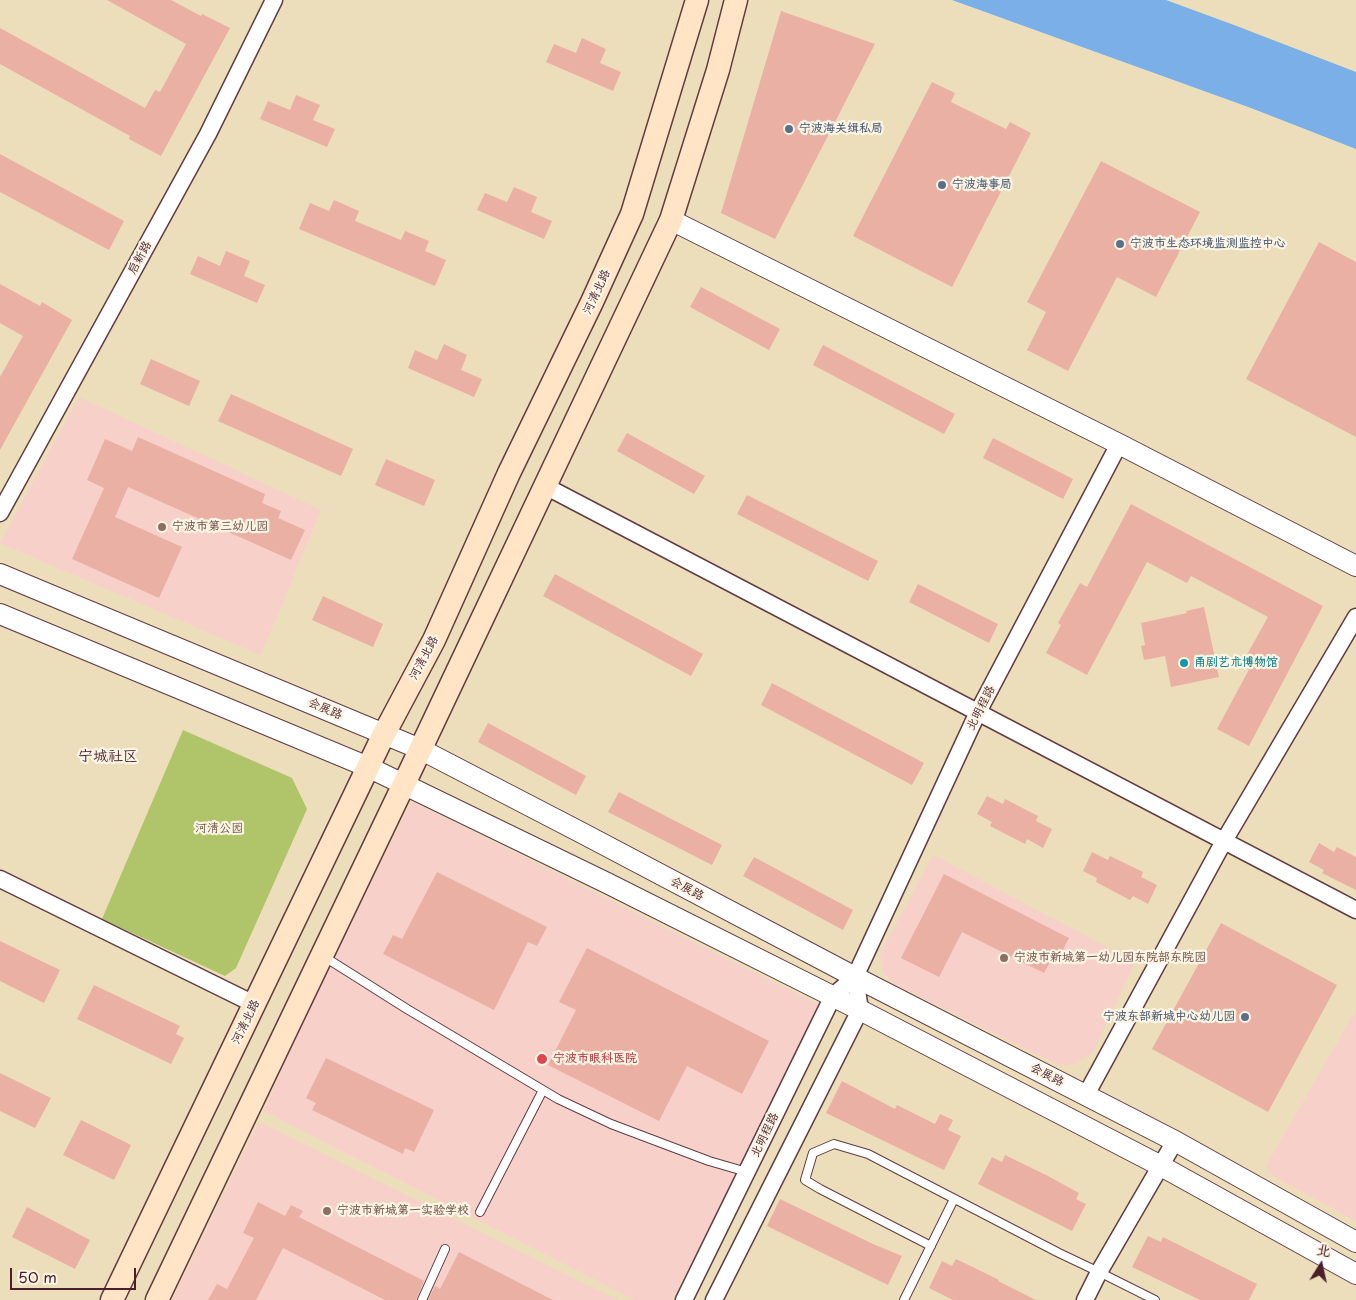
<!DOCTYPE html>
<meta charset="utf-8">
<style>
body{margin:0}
#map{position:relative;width:1356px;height:1300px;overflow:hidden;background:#ecdebb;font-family:"Playpen Sans","LXGW WenKai TC",sans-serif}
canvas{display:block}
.north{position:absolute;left:1296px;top:1240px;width:50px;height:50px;-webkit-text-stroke:4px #fcf5e5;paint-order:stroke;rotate:10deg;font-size:14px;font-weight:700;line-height:20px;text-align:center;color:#4a1f2b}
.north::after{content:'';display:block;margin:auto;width:18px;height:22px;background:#4a1f2b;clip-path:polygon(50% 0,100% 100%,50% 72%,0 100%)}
.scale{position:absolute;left:10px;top:1268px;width:126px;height:22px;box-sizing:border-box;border:2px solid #4a1f2b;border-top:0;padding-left:6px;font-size:15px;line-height:18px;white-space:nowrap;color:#4a1f2b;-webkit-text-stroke:4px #fcf5e5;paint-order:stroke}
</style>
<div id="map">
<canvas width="1356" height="1300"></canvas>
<div class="north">北</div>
<div class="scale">50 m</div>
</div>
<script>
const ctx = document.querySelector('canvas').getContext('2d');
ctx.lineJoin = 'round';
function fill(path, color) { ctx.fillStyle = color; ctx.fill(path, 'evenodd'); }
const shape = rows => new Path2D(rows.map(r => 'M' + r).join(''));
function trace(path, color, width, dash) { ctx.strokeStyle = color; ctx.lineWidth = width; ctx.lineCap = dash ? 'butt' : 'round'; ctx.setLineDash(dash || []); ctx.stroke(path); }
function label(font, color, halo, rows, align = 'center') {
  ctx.font = font + ' "Playpen Sans","LXGW WenKai TC",sans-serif'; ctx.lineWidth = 4.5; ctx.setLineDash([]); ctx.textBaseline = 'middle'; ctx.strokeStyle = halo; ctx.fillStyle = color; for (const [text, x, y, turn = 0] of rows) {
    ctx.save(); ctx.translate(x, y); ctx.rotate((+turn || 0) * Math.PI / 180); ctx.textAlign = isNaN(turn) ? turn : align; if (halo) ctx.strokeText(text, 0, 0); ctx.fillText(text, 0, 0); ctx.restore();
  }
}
fill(shape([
 [79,397,321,510,261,655,0,543],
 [412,801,824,1007,672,1300,635,1300,264,1111,314,995],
 [933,855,1135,962,1093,1052,1075,1064,1061,1066,894,984,883,971,880,954],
 [1356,1010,1356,1221,1273,1176,1266,1166],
 [259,1122,618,1300,172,1300]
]), '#f7d0ca');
fill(shape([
 [183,730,292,778,307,809,236,968,225,976,102,919]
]), '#b0c469');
fill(shape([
 [952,0,1166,0,1234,25,1356,72,1356,149,1251,108]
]), '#7aafe8');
fill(shape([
 [107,0,171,0,201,16,202,14,230,28,161,156,129,139,130,136,0,64,0,28,145,108,155,90,160,92,186,44],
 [781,11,875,44,775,239,721,213],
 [582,38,606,49,600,63,621,72,613,91,546,62,554,44,576,53],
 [932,82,955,93,951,102,1006,129,1010,122,1031,133,952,287,853,236],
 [296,95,320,105,313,120,335,129,327,147,260,119,268,101,290,110],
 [0,154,124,221,109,250,0,192],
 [1101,161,1200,212,1156,297,1117,277,1068,371,1027,350,1046,312,1027,302],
 [514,187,537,197,531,212,552,221,544,239,477,210,485,193,507,202],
 [334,200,359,211,355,221,401,240,405,231,429,241,425,251,446,260,435,286,299,229,310,203,329,211],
 [1319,242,1356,262,1356,437,1246,379],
 [226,251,250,261,244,276,265,285,257,303,190,274,198,256,220,266],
 [0,284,40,306,42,302,72,320,0,450,0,377,23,336,0,323],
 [701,287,780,329,769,350,690,307],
 [444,344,467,355,461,370,482,379,474,397,408,368,415,350,437,360],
 [823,345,955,414,944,434,813,365],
 [151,359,200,381,189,406,140,384],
 [231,394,353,449,341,476,218,421],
 [627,433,705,476,694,494,617,451],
 [138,437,265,494,262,503,281,511,278,518,305,530,291,560,128,487,115,517,182,547,159,598,72,559,104,488,87,480,105,439,132,451],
 [993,438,1073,479,1063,499,983,458],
 [386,459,435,480,424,506,375,485],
 [747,495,878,561,868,581,737,514],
 [1131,504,1323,606,1249,746,1217,729,1252,664,1244,660,1268,617,1191,576,1187,583,1147,562,1087,675,1046,653,1061,625,1058,623,1080,583,1087,587],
 [555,574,703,654,691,676,543,596],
 [918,584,998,624,989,643,909,602],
 [323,596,383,624,373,647,312,620],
 [1204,607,1219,677,1171,687,1165,656,1144,660,1141,646,1145,645,1141,623,1187,613,1186,611],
 [772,683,924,763,912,785,761,705],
 [488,723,586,776,576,795,478,742],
 [619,792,722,845,712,865,608,812],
 [987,796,1003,804,1005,799,1038,816,1036,821,1052,829,1043,848,1027,839,1025,844,990,826,992,822,977,814],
 [1319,843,1334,852,1337,847,1356,857,1356,890,1322,873,1324,870,1309,862],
 [1092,852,1108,860,1110,856,1143,872,1141,877,1157,885,1148,904,1133,896,1130,900,1096,882,1097,878,1083,871],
 [754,857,853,910,843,930,743,876],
 [437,872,547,927,537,946,528,942,494,1010,383,954,393,935,402,939],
 [944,874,1069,938,1058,959,1053,956,1044,973,962,932,939,977,901,958],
 [1221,923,1337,985,1268,1112,1152,1049],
 [0,941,60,970,44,1003,0,981],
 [587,948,769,1041,742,1094,687,1066,659,1121,548,1065,576,1010,559,1002],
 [94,985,180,1026,176,1034,184,1038,171,1064,77,1019],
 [326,1058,434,1110,414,1152,405,1148,403,1154,312,1110,316,1103,306,1098],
 [0,1073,51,1098,35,1128,0,1111],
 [842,1081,895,1109,897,1105,935,1124,940,1114,953,1120,948,1130,961,1136,944,1170,826,1113],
 [81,1120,131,1145,114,1180,63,1155],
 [1005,1155,1048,1176,1079,1193,1076,1199,1086,1204,1072,1231,978,1184,992,1157,1002,1162],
 [780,1199,873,1244,902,1256,888,1285,767,1226],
 [258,1202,285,1216,291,1205,303,1211,299,1217,424,1281,416,1300,385,1300,283,1248,256,1300,208,1300,217,1284,227,1289,254,1238,243,1233],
 [27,1207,90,1240,75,1269,12,1237],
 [1148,1236,1161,1242,1163,1237,1257,1284,1249,1300,1200,1300,1132,1267],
 [459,1252,553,1300,428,1300,435,1286,440,1289],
 [956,1259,987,1274,999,1280,998,1281,1036,1300,953,1300,929,1288,942,1261,952,1266]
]), '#eab0a4');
const service = shape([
 [323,956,407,1009,558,1099,611,1124,709,1161,747,1172],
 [480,1212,543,1090],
 [931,1246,820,1189,805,1180,813,1153,834,1144,868,1154,1059,1253,1099,1272,1155,1300],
 [422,1300,445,1249],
 [904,1300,954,1199]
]);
const minor = shape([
 [545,486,1356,910],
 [0,513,208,134,274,0],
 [0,879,254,1004],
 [1086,1095,1224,841,1356,617],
 [684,1300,833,996,855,977,978,712,1119,444],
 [714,1300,860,1010,855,977],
 [1085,1300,1099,1272,1175,1141]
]);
const tertiary = shape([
 [671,220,1119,444,1356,566],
 [0,574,420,749,582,833,855,977,1175,1141,1356,1242],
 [0,614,368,767,607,883,860,1010,1161,1166,1356,1274]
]);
const secondary = shape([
 [112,1300,384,734,434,640,509,473,592,302,632,214,697,0],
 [157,1300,404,784,671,220,718,70,736,0]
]);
trace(service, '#623c41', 10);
trace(minor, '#623c41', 19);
trace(tertiary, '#623c41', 22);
trace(secondary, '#623c41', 25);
trace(service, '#fff', 8);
trace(minor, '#fff', 16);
trace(tertiary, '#fff', 20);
trace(secondary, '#ffe4c6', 22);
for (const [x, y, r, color] of [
 [789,129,5,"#5c6f8a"],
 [942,185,5,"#5c6f8a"],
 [1120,244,5,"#5c6f8a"],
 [162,527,5,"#8d6e63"],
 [1184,663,5,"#0f9aa8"],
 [1004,958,5,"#8d6e63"],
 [1245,1017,5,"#5c6f8a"],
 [542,1059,6,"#e0444e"],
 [327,1211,5,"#8d6e63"]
]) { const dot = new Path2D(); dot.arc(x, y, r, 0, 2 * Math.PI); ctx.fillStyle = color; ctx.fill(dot); trace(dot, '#fcf5e5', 2); }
label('bold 12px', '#4e5e75', '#fcf5e5', [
 ["宁波海关缉私局",799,129],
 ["宁波海事局",952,185],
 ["宁波市生态环境监测监控中心",1130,244],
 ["宁波东部新城中心幼儿园",1235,1017,"right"]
], 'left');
label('12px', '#4a1f2b', '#fcf5e5', [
 ["启新路",140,258,-61],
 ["河清北路",597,292,-65],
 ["河清北路",424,658,-62],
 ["北明程路",981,708,-63],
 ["会展路",325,709,23],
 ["会展路",687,889,28],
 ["河清北路",246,1022,-64],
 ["会展路",1047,1075,27],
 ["北明程路",765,1135,-64]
]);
label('bold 12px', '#785e54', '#fcf5e5', [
 ["宁波市第三幼儿园",172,527],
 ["宁波市新城第一幼儿园东院部东院园",1014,958],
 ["宁波市新城第一实验学校",337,1211]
], 'left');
label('bold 12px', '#0d838f', '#fcf5e5', [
 ["甬剧艺术博物馆",1194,663]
], 'left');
label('12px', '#69513e', '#fcf5e5', [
 ["河清公园",219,829]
]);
label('bold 12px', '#be3a42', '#fcf5e5', [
 ["宁波市眼科医院",553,1059]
], 'left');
label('15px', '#4a1f2b', '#fcf5e5', [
 ["宁城社区",108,757]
]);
</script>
